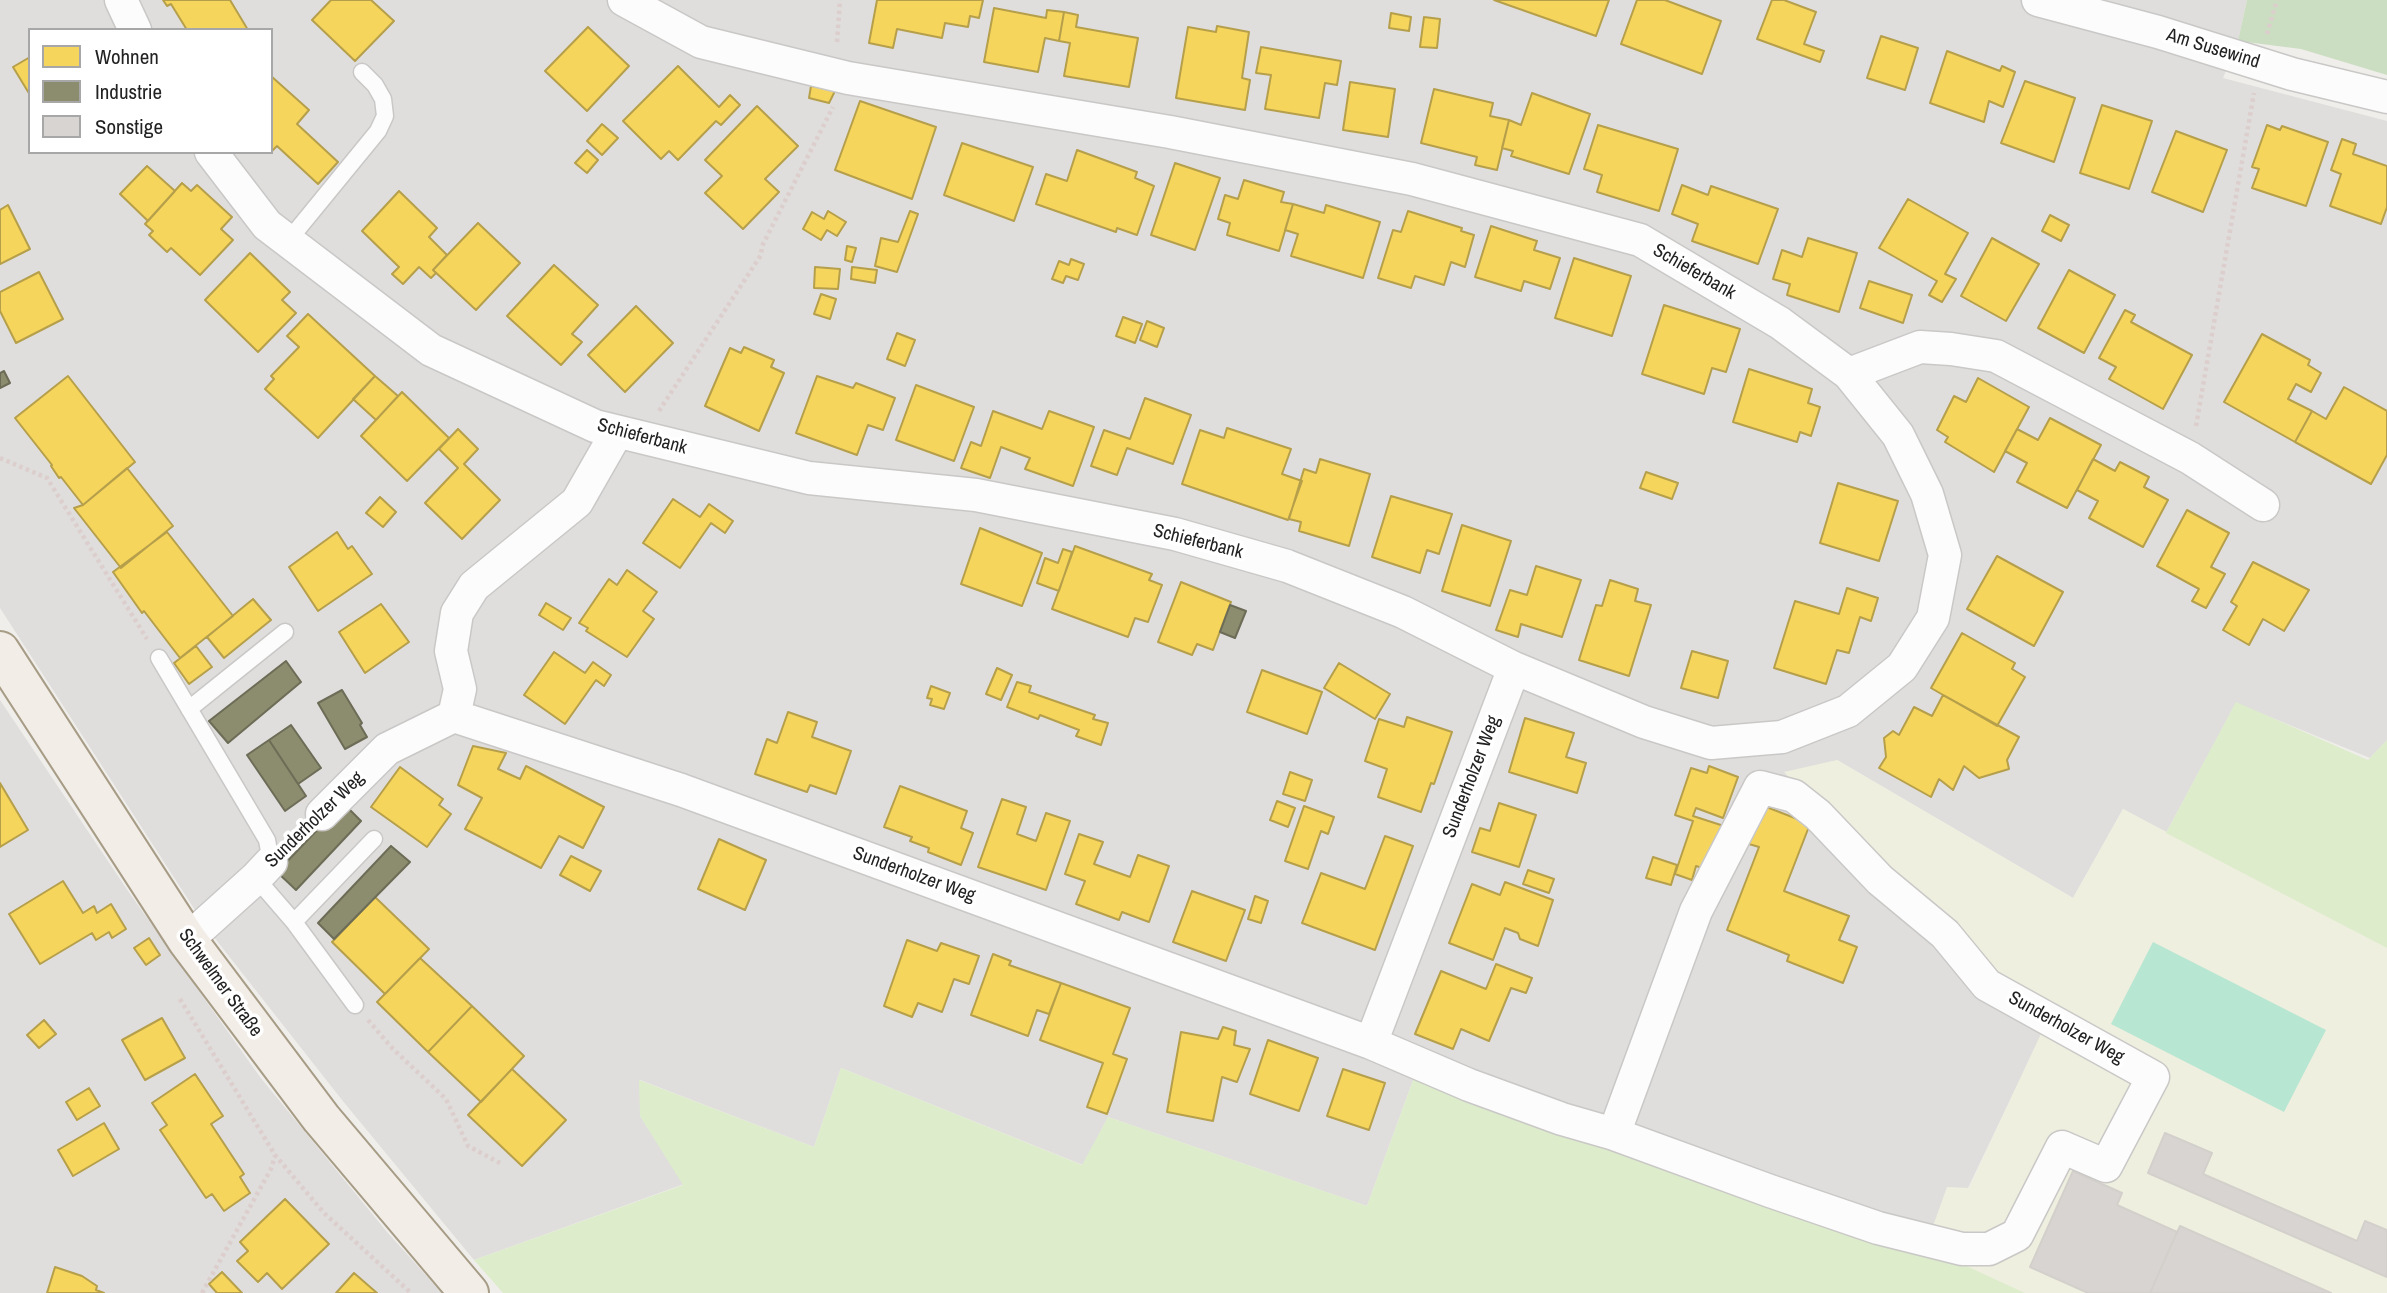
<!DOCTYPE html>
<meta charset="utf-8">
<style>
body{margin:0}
#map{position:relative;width:2387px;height:1293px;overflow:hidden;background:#f0eeeb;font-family:"Archivo Narrow",sans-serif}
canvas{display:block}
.legend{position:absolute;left:28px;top:28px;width:245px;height:126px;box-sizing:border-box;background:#fff;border:2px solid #a7a7a7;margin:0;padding:9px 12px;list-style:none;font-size:21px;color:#222}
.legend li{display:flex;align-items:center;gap:14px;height:35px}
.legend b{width:35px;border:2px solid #a7a7a7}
</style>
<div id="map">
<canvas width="2387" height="1293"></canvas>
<ul class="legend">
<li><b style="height:19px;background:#f6d55c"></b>Wohnen</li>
<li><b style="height:19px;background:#8c8c6e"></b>Industrie</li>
<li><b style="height:19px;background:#d7d4d2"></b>Sonstige</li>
</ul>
</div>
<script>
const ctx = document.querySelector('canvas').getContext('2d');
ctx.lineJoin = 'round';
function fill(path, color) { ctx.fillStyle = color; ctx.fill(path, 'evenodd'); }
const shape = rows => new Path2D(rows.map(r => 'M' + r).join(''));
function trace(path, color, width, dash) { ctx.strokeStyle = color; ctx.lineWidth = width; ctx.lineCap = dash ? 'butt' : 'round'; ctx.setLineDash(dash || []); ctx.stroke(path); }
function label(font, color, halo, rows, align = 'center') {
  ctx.font = font + ' "Archivo Narrow",sans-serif'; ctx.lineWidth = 7; ctx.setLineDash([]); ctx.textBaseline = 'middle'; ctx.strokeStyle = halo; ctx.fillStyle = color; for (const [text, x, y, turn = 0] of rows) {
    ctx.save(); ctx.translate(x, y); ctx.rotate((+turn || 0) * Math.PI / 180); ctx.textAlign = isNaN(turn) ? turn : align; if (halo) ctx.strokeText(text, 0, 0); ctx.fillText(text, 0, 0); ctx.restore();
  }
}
fill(shape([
 [0,0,2247,0,2238,41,2223,78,2387,121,2387,740,2370,758,2236,703,2166,833,2123,809,2073,898,1837,760,2044,1029,1968,1188,1933,1226,1887,1218,1415,1075,1367,1206,1108,1117,1083,1165,841,1068,814,1147,640,1080,640,1116,684,1184,474,1260,342,1100,206,927,0,608],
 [30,30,271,30,271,152,30,152],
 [0,700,128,891,260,1077,387,1232,442,1293,0,1293]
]), '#dfdedc');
fill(shape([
 [1837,760,2073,898,2123,809,2387,948,2387,1293,2025,1293,1934,1251,1933,1226,1947,1187,1969,1188,2054,1006,1994,978,1883,875,1784,772]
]), '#efefdf');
fill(shape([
 [2236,702,2368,760,2387,740,2387,948,2166,833],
 [841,1068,1082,1165,1108,1117,1367,1206,1415,1075,1934,1251,2025,1293,503,1293,474,1260,683,1185,640,1116,639,1080,814,1147]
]), '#ddeccb');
fill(shape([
 [2247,0,2387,0,2387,75,2301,49,2238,41]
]), '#cbdec1');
fill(shape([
 [2153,942,2326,1030,2284,1112,2111,1024]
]), '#b7e6d2');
const homes = shape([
 [163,0,230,0,248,30,187,30,171,4,167,6,163,0],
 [331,0,371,0,394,21,355,61,312,20,331,0],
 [877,0,983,0,979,18,970,16,968,27,945,23,942,38,897,29,893,48,869,43,877,0],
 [1494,0,1609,0,1596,36,1494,0],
 [1637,0,1665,0,1721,21,1702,74,1621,44,1637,0],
 [1772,0,1784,0,1816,12,1804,44,1824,51,1820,62,1757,39,1772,0],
 [994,8,1046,18,1047,10,1064,12,1059,41,1045,38,1038,72,984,62,994,8],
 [1064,12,1078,15,1076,27,1138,38,1129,87,1064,76,1070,43,1059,41,1064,12],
 [1391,13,1411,17,1409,31,1389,28,1391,13],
 [1424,17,1440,19,1437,48,1420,47,1424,17],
 [1217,26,1249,32,1242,78,1250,80,1245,110,1176,98,1188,27,1216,32,1217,26],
 [588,27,629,66,587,111,545,71,588,27],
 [1881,36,1918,48,1905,90,1867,78,1881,36],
 [1261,47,1341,61,1337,85,1325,83,1319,118,1265,109,1271,75,1256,73,1261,47],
 [1947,51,2000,71,2002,66,2015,72,2003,107,1989,101,1984,122,1930,103,1947,51],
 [30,57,30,95,13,67,30,57],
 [678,66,719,107,730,95,740,105,721,125,716,121,678,160,669,151,661,159,623,121,678,66],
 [271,76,309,110,297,124,338,162,318,184,277,146,271,152,271,76],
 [2025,81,2075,98,2054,162,2001,143,2025,81],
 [1350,82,1395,89,1388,137,1343,130,1350,82],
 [811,86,836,89,829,103,809,98,811,86],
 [1434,89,1493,103,1490,116,1509,120,1497,170,1475,165,1477,157,1421,143,1434,89],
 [1532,93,1590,114,1569,174,1511,156,1513,151,1502,148,1509,120,1521,125,1532,93],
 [860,101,936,127,912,199,835,170,860,101],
 [2102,105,2152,121,2129,189,2080,173,2102,105],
 [757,106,798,146,765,179,779,192,743,229,705,193,722,176,705,160,757,106],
 [602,124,618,138,602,155,587,141,602,124],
 [1598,125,1678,149,1659,211,1597,192,1602,175,1584,169,1598,125],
 [2267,125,2280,130,2282,126,2328,142,2306,206,2252,188,2259,169,2252,167,2267,125],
 [2176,131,2227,150,2203,212,2152,192,2176,131],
 [2342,139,2356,144,2353,154,2387,166,2387,207,2381,224,2330,206,2341,174,2331,170,2342,139],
 [962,143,1033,167,1014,221,944,195,962,143],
 [587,150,598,160,587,173,575,163,587,150],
 [1077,150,1137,172,1135,178,1154,186,1137,235,1117,228,1116,232,1036,204,1046,174,1067,181,1077,150],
 [1175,163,1220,178,1195,250,1151,235,1175,163],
 [147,166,175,191,148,221,120,194,147,166],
 [1244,180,1284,192,1281,202,1293,204,1279,251,1227,235,1230,223,1218,219,1225,195,1238,199,1244,180],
 [182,183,191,191,197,185,232,217,221,229,233,240,200,275,171,248,167,252,149,235,153,231,145,224,182,183],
 [1682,185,1708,195,1711,186,1778,209,1758,264,1692,241,1698,224,1672,214,1682,185],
 [399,191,437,228,429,237,447,255,433,270,436,273,431,278,419,267,403,284,392,274,399,267,362,231,399,191],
 [1908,199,1968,233,1945,274,1956,279,1942,302,1929,295,1937,281,1879,248,1908,199],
 [1293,204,1324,213,1326,205,1380,222,1363,278,1291,256,1298,234,1285,230,1293,204],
 [8,205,30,249,0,264,0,210,8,205],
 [828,211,846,222,837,236,827,230,821,240,803,229,812,212,824,219,828,211],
 [910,211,918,214,897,272,875,266,881,238,898,242,910,211],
 [1408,211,1462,228,1461,231,1474,235,1465,267,1451,262,1444,285,1415,276,1411,288,1378,278,1393,230,1401,232,1408,211],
 [2050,215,2069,225,2061,241,2042,231,2050,215],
 [478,223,520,263,476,310,433,270,478,223],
 [1491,226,1537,241,1534,250,1560,258,1550,289,1524,281,1521,291,1475,277,1491,226],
 [1808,238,1857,253,1839,312,1787,295,1790,284,1773,279,1782,250,1802,257,1808,238],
 [1992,238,2039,264,2006,321,1961,296,1992,238],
 [847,246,856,248,852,262,845,260,847,246],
 [250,253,290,292,282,300,296,313,258,352,205,300,250,253],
 [1574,258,1631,276,1612,336,1555,318,1574,258],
 [1071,259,1084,264,1078,280,1066,276,1063,283,1052,279,1059,261,1069,265,1071,259],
 [554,265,598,305,572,334,582,342,561,365,507,316,554,265],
 [815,267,840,269,838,289,814,288,815,267],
 [852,267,877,270,875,283,851,279,852,267],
 [2069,270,2115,295,2084,353,2038,328,2069,270],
 [39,272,63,319,16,343,0,311,0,292,39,272],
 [1869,281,1912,295,1903,323,1860,308,1869,281],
 [821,294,836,299,830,319,814,314,821,294],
 [1664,305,1740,329,1726,372,1712,368,1704,394,1642,374,1664,305],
 [636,306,673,343,625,392,588,355,636,306],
 [2125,310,2135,315,2131,322,2192,355,2163,409,2109,379,2116,367,2099,358,2125,310],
 [308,314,375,376,318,438,265,389,274,379,271,376,299,347,287,336,308,314],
 [1123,317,1142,324,1135,343,1116,336,1123,317],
 [1147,321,1164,328,1157,347,1140,340,1147,321],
 [897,333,915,340,905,366,887,359,897,333],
 [2262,334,2310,360,2308,365,2321,373,2311,392,2296,384,2288,399,2312,411,2295,442,2224,402,2262,334],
 [744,347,774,360,771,367,784,373,759,431,705,406,730,348,741,353,744,347],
 [1749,369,1812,389,1808,403,1820,407,1811,436,1800,432,1797,442,1733,422,1749,369],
 [68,376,135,462,83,505,61,477,59,478,51,466,52,465,15,418,68,376],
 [375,376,398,396,376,420,353,399,375,376],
 [817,376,853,388,856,383,895,398,883,430,868,425,857,455,796,433,817,376],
 [1978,378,2029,407,1994,472,1945,442,1948,437,1937,430,1954,396,1966,402,1978,378],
 [916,385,974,407,954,461,896,440,916,385],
 [2344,387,2387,411,2387,455,2371,484,2295,442,2312,411,2326,419,2344,387],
 [402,392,449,438,407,481,361,436,402,392],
 [1145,398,1191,415,1173,464,1127,448,1117,475,1091,466,1104,430,1130,439,1145,398],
 [993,411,1042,429,1049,411,1094,427,1073,486,1025,469,1030,458,1001,447,990,478,961,468,971,442,981,446,993,411],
 [2050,418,2101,445,2067,508,2017,482,2027,463,2005,451,2017,429,2038,440,2050,418],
 [1227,428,1291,449,1282,474,1302,481,1288,520,1182,484,1200,430,1224,438,1227,428],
 [458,429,478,449,464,464,500,500,462,539,425,503,458,468,439,449,458,429],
 [1320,459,1370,474,1349,546,1299,531,1301,522,1289,519,1304,469,1316,473,1320,459],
 [2093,459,2115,471,2120,462,2149,477,2144,487,2168,500,2143,547,2089,518,2098,501,2077,490,2093,459],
 [127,468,173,526,121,568,74,508,83,505,127,468],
 [1646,472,1678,483,1672,499,1640,488,1646,472],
 [1838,483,1898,501,1879,561,1820,543,1838,483],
 [1391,496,1452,514,1439,554,1427,550,1420,573,1372,557,1391,496],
 [380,497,396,512,383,527,366,513,380,497],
 [673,499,700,517,709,504,733,521,725,533,711,523,680,568,643,543,673,499],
 [2187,510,2229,533,2211,567,2225,574,2206,608,2192,601,2199,589,2157,566,2187,510],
 [1462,525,1511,541,1490,606,1442,591,1462,525],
 [980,528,1042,553,1022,606,961,584,980,528],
 [167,532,233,616,180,658,144,611,142,613,113,572,167,532],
 [337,532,348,549,352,546,372,574,318,611,289,567,337,532],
 [1075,546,1152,574,1149,580,1162,585,1148,622,1135,618,1128,637,1052,609,1075,546],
 [1063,549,1072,552,1059,591,1037,583,1045,558,1058,563,1063,549],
 [1997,556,2063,592,2034,646,1967,609,1997,556],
 [2253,562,2309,590,2284,631,2263,619,2249,645,2223,630,2237,606,2231,602,2253,562],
 [1536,566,1581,580,1562,637,1521,624,1518,637,1496,630,1510,590,1527,595,1536,566],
 [627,570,657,592,643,611,654,619,627,657,586,631,588,628,579,623,609,579,617,585,627,570],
 [1610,580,1638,589,1635,601,1651,605,1629,676,1579,660,1596,605,1602,606,1610,580],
 [1181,582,1231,602,1213,650,1197,644,1192,655,1158,642,1181,582],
 [1847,588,1878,598,1871,621,1860,617,1849,653,1837,650,1826,684,1774,668,1795,601,1839,614,1847,588],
 [253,599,271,620,224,658,207,637,253,599],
 [546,603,571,618,563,630,539,615,546,603],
 [381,604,409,642,365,673,339,632,381,604],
 [1962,633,2015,663,2012,669,2025,677,1997,726,1931,688,1962,633],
 [196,646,212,667,189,684,174,663,196,646],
 [1692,651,1728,661,1718,698,1681,688,1692,651],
 [554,652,585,673,593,662,611,675,604,686,596,680,565,724,524,695,554,652],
 [1339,663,1390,694,1375,719,1324,688,1339,663],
 [997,668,1012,675,1001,700,986,694,997,668],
 [1262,670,1322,692,1307,734,1247,712,1262,670],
 [1017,682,1031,686,1029,692,1095,715,1093,719,1108,723,1101,745,1076,736,1079,730,1040,715,1038,719,1007,707,1017,682],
 [931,686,950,693,944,709,930,705,932,699,927,698,931,686],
 [1943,695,2019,737,2007,760,2009,769,1979,778,1964,766,1953,790,1939,779,1931,797,1879,768,1886,757,1884,738,1893,731,1899,735,1914,707,1932,716,1943,695],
 [788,712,817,722,812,737,851,751,836,794,810,785,807,792,755,774,767,739,777,743,788,712],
 [1407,717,1452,732,1434,784,1431,783,1421,812,1378,797,1387,769,1365,761,1379,719,1404,727,1407,717],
 [1525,718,1574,733,1566,757,1586,763,1577,793,1509,772,1525,718],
 [473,746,506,753,498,769,520,779,526,766,604,807,583,848,559,836,541,868,465,829,482,798,458,785,473,746],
 [1709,766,1738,777,1723,818,1696,808,1693,816,1727,827,1712,871,1696,866,1692,880,1675,874,1693,821,1675,815,1691,768,1707,773,1709,766],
 [400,767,443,799,439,805,451,814,427,847,371,807,400,767],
 [1290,772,1312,780,1305,801,1283,794,1290,772],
 [0,783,28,830,0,847,0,783],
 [900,786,967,811,961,828,973,833,961,865,928,852,929,848,910,841,912,837,884,827,900,786],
 [1002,799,1026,807,1017,834,1036,841,1046,813,1070,821,1046,890,978,867,1002,799],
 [1277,801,1295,808,1288,827,1270,820,1277,801],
 [1499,803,1536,815,1519,867,1472,852,1480,828,1490,831,1499,803],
 [1304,806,1334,817,1328,834,1321,831,1308,869,1285,861,1304,806],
 [1764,806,1810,824,1784,891,1849,916,1839,940,1857,947,1843,983,1787,961,1789,955,1727,930,1759,847,1749,844,1764,806],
 [1079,834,1103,842,1094,864,1130,877,1138,855,1169,866,1149,922,1122,912,1119,920,1076,904,1085,881,1065,874,1079,834],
 [1385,836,1413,846,1375,950,1302,923,1321,873,1365,889,1385,836],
 [719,839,766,860,745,910,698,889,719,839],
 [571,856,601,871,590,891,560,875,571,856],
 [1653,857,1677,865,1671,885,1646,878,1653,857],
 [1528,870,1554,879,1549,893,1523,884,1528,870],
 [63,881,83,913,94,906,97,913,111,904,126,929,112,938,109,932,96,940,92,933,40,964,9,914,63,881],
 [1505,882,1553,900,1538,946,1520,939,1518,933,1505,928,1493,960,1449,943,1472,884,1500,895,1505,882],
 [1192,891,1245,910,1226,961,1173,942,1192,891],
 [1255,896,1268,901,1261,923,1248,919,1255,896],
 [375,897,429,949,385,994,332,942,375,897],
 [149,938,160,955,146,965,134,948,149,938],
 [907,940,937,951,941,943,979,956,969,984,954,979,942,1012,918,1003,912,1017,884,1006,907,940],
 [993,954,1011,961,1009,965,1061,983,1049,1014,1037,1010,1028,1036,971,1015,993,954],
 [420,958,472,1006,428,1052,377,1002,420,958],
 [1496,964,1532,978,1526,993,1511,988,1489,1041,1461,1029,1453,1049,1415,1034,1441,971,1486,989,1496,964],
 [1061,983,1130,1008,1113,1054,1127,1059,1107,1114,1087,1107,1103,1063,1040,1040,1061,983],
 [472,1006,524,1056,481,1102,428,1052,472,1006],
 [162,1018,185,1058,145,1080,122,1040,162,1018],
 [44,1020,56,1034,39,1048,27,1035,44,1020],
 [1223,1027,1236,1031,1234,1045,1250,1049,1237,1082,1222,1077,1213,1121,1167,1112,1181,1032,1218,1039,1223,1027],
 [1268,1040,1318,1058,1299,1111,1250,1094,1268,1040],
 [512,1069,566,1120,522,1166,468,1115,512,1069],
 [1343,1069,1385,1083,1369,1130,1327,1116,1343,1069],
 [195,1074,223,1116,211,1124,244,1174,240,1177,250,1193,224,1211,212,1194,206,1198,160,1130,167,1125,152,1103,195,1074],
 [89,1088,100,1106,77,1120,66,1102,89,1088],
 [104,1123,119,1149,73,1176,58,1150,104,1123],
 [285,1199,329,1244,282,1289,267,1273,258,1282,237,1261,248,1251,240,1242,285,1199],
 [55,1267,82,1276,97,1286,96,1290,104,1293,47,1293,55,1267],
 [222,1272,242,1293,217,1293,209,1284,222,1272],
 [354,1273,377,1293,336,1293,354,1273]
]);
fill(homes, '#f6d55c');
trace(homes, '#b69f4b', 2);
const industry = shape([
 [4,371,10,383,0,388,0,373,4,371],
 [1230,605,1246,611,1235,638,1220,632,1230,605],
 [286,661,301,682,228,743,209,721,286,661],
 [342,690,362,723,360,725,367,737,345,749,318,703,342,690],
 [291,725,321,768,298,784,269,740,291,725],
 [269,740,306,796,285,811,247,755,269,740],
 [343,803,361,821,296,890,277,872,343,803],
 [391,846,410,862,334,939,318,923,391,846]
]);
fill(industry, '#8c8c6e');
trace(industry, '#6c6c57', 2);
const building = shape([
 [2165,1133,2212,1153,2203,1174,2357,1241,2365,1221,2387,1230,2387,1277,2148,1173,2165,1133],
 [2073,1171,2122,1193,2117,1205,2177,1232,2150,1293,2088,1293,2030,1267,2073,1171],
 [2180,1226,2331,1293,2150,1293,2180,1226]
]);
fill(building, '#d7d4d2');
trace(building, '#d3d0cc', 2);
const lane = shape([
 [288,241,378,131,385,116,383,99,375,85,362,72],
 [159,658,267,840,271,862],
 [189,709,285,632],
 [256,878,294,922,355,1005],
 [294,922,374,839]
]);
const street = shape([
 [121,0,135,30],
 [2038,0,2158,32,2292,74,2387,97],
 [211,152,267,225,431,350,595,426,809,478,976,495,1175,534,1287,566,1403,612,1514,668,1644,722,1711,743,1782,737,1848,711,1902,667,1933,618,1945,555,1927,494,1898,435,1849,374,1780,323,1640,240,1412,179,1170,132,848,78,701,42,624,0],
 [1849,374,1920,347,1951,349,1996,356,2190,458,2263,505],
 [454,716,460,689,451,651,457,613,474,586,577,502,617,432],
 [322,814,387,749,454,716,681,790,1371,1043,1469,1085,1562,1119,1614,1134,1696,911,1760,787,1794,796,1818,815,1880,880,1945,934,1987,985,2153,1077,2106,1166,2062,1147,2017,1235,1989,1249,1962,1249,1878,1228,1770,1191,1614,1134],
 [187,940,256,878,271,862],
 [1371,1043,1514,668]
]);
const primary = shape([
 [0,651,187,940,321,1118,469,1293]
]);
trace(lane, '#c9c8c7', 19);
trace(street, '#c9c8c7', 35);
trace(primary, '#a79c86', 42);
trace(shape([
 [2267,34,2277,0],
 [837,42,840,0],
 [659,411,761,255,762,246,833,107],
 [2196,426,2254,93],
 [0,458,47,478,147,639],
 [180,999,275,1155,324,1213,411,1293],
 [368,1020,392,1048,446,1099,468,1146,500,1163],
 [202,1293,271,1169,275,1156]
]), '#dccecd', 4.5, [3.5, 3.5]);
trace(lane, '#fdfcfc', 16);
trace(street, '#fdfcfc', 32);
trace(primary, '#f3ede7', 38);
label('19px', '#222', '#fff', [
 ["Am Susewind",2213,49,17],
 ["Schieferbank",1694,272,30],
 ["Schieferbank",642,437,15],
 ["Schieferbank",1198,542,14],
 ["Sunderholzer Weg",1472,777,-69],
 ["Sunderholzer Weg",315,820,-44],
 ["Sunderholzer Weg",914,875,20],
 ["Schwelmer Straße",220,983,54],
 ["Sunderholzer Weg",2066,1028,29]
]);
</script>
